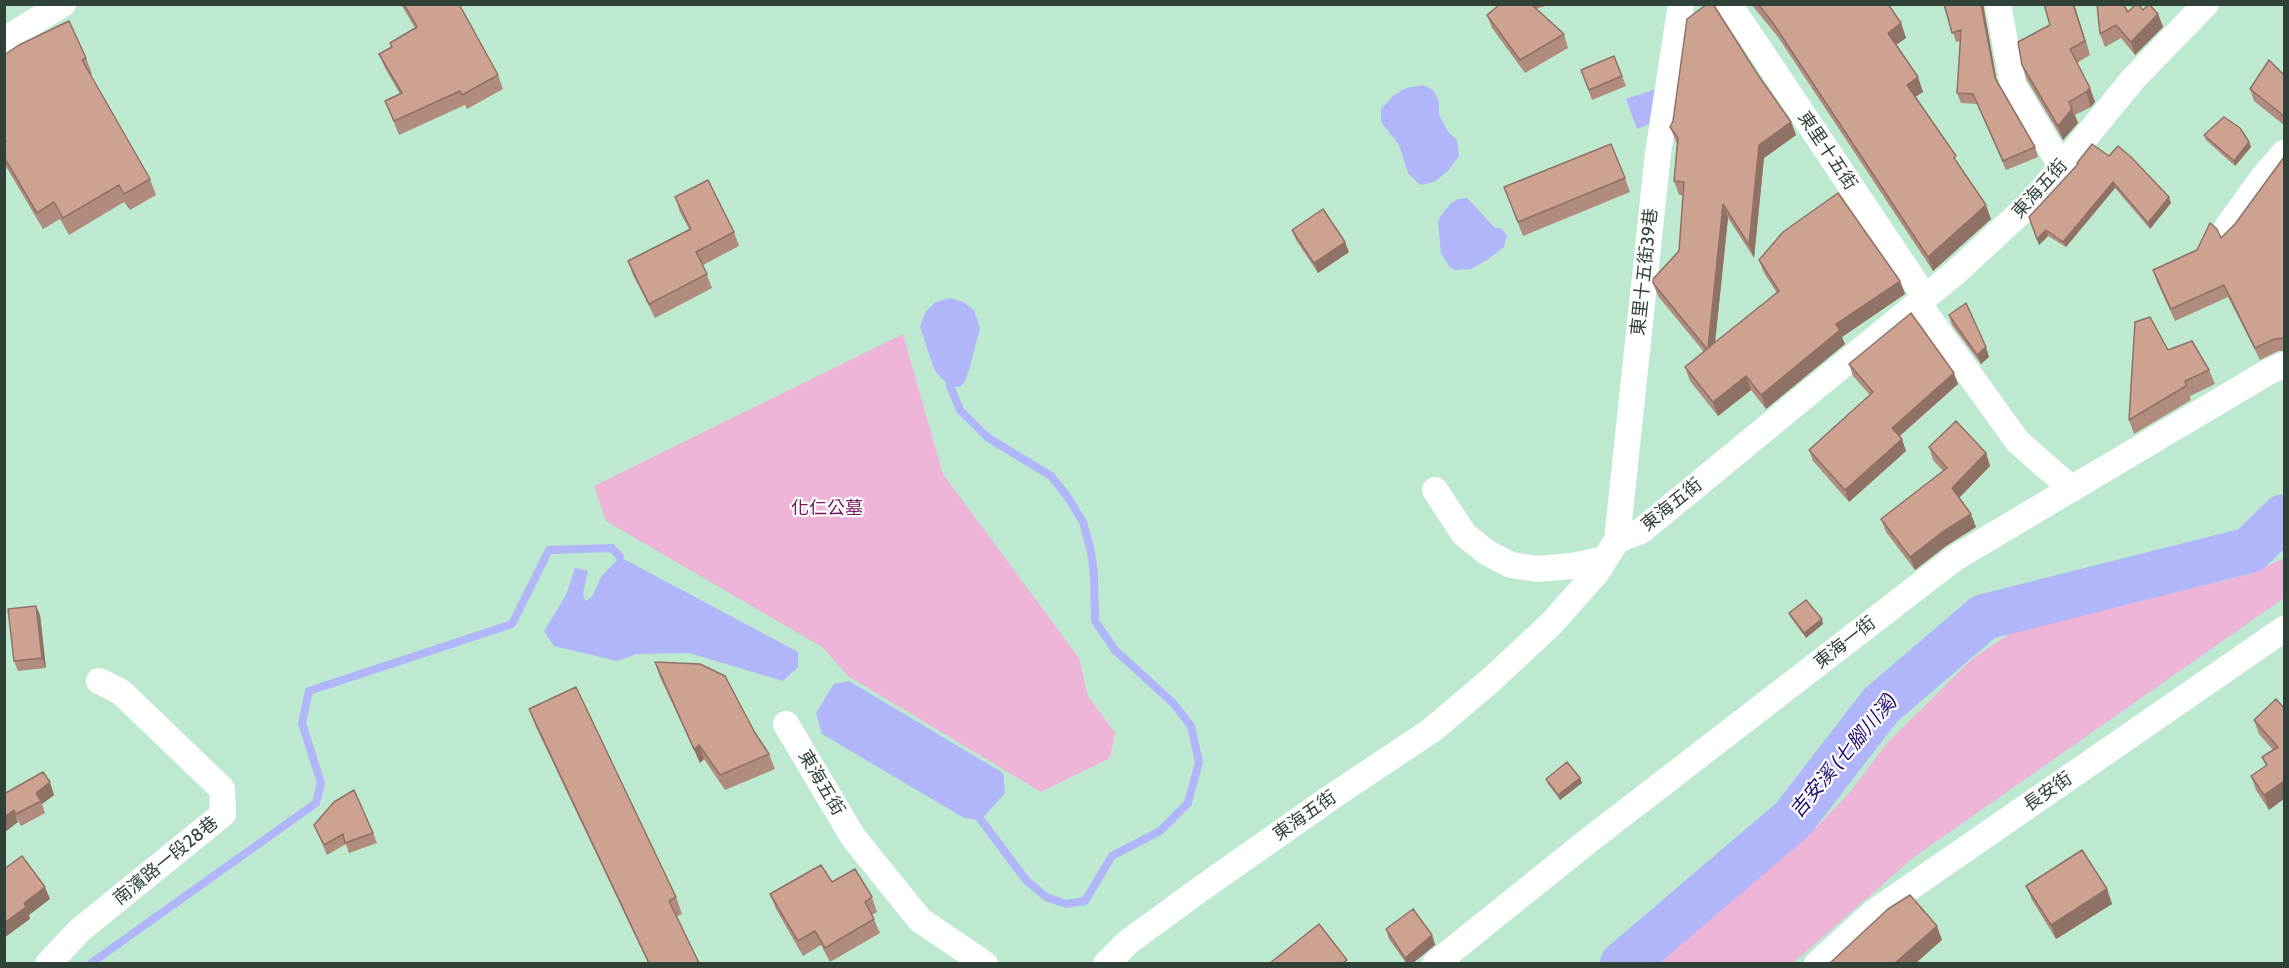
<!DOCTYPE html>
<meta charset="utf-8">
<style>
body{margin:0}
#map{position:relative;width:2289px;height:968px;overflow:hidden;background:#bce9d0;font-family:Cabin,sans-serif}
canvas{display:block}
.frame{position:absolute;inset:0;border:6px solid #304238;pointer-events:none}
</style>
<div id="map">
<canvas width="2289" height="968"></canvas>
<div class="frame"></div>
</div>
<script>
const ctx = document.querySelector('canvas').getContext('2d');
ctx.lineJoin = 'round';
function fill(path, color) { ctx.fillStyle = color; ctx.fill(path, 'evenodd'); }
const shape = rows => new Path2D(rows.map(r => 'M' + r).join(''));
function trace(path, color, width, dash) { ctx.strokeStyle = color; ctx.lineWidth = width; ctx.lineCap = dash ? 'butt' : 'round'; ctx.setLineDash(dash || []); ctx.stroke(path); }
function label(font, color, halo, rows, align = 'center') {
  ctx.font = font + ' Cabin,"Noto Sans TC",sans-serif'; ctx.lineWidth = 4.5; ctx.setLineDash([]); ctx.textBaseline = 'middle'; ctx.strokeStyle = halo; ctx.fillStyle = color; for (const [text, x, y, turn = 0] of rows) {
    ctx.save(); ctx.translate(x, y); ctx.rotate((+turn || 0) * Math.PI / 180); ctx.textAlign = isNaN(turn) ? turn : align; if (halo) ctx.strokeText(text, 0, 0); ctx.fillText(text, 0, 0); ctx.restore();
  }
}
fill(shape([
 [903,334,943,474,1079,658,1088,696,1115,733,1110,758,1041,792,848,676,822,647,606,521,594,486],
 [2284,558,2284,598,1914,857,1793,963,1659,963,1812,832,1850,792,1887,743,1971,660,2012,632,2251,574]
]), '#edb4d8');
fill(shape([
 [1424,85,1434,91,1439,102,1439,115,1448,132,1457,140,1459,156,1447,172,1434,182,1420,185,1408,173,1399,145,1381,122,1381,109,1393,96,1406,88],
 [1659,88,1656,122,1637,129,1626,99],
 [1467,198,1494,227,1502,229,1507,236,1504,247,1487,260,1471,269,1455,270,1450,267,1441,254,1438,223,1440,217,1451,203,1458,199],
 [950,298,963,302,974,310,980,328,969,370,964,383,959,387,950,386,940,377,934,369,920,327,926,311,936,302],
 [620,557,798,652,798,667,783,681,689,653,637,654,617,661,554,646,544,631,566,595,575,568,588,571,583,593,585,601,592,597,601,577],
 [849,681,1003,773,1005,793,981,820,964,818,822,734,816,713,834,684]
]), '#b1b5fa');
trace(shape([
 [950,386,960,410,987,437,1051,476,1067,496,1083,522,1091,552,1094,574,1095,621,1115,650,1173,703,1191,726,1199,762,1188,803,1160,831,1112,856,1085,901,1066,904,1046,897,1026,880,981,820],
 [90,964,316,803,321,783,302,723,309,691,512,624,549,550,612,548,620,557]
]), '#b1b5fa', 8);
trace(shape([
 [1623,964,1793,819,1881,705,1984,617,2250,550,2284,517]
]), '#b1b5fa', 46);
trace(shape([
 [1729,4,1925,297],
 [1998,4,2013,85,2061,166],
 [4,40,63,4],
 [2227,227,2264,176,2284,153],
 [1918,303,2018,442,2072,489],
 [1435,490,1464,534,1486,552,1511,565,1537,569,1572,566,1605,559],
 [1617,540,1658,153,1681,4],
 [786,724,853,837,920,920,985,964],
 [48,964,80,930,223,814,222,789,121,692,99,681],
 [1106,964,1128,942,1202,888,1333,796,1432,730,1492,679,1552,623,1597,572,1617,540,1641,531,1956,272,2033,201,2134,78,2206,4],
 [1435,964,1588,841,1955,558,2268,372,2284,365],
 [1817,964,1873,913,2284,629]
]), '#fff', 26);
fill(shape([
 [401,4,459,4,498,75,503,89,467,109,465,105,399,135,385,101,400,94,385,68,379,54,391,47,390,43,415,28],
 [1500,4,1552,4,1535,9,1564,34,1568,48,1525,73,1492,28,1487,15],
 [1751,4,1888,4,1901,23,1906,38,1896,45,1923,92,1915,97,1960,166,1991,219,1933,271,1778,37],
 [1944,4,1983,4,1997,83,2035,147,2038,157,2006,170,1977,104,1961,103,1957,93,1960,41,1956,42],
 [2044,4,2074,4,2090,55,2077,63,2090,88,2095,102,2091,107,2075,115,2078,123,2063,140,2027,80,2022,65,2050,25],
 [2128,12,2158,14,2163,27,2135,55,2121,38,2105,47,2100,34],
 [4,55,86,58,92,74,90,75,150,179,156,195,130,210,124,202,69,235,60,219,43,229,4,163],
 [1614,56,1626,86,1592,100,1581,70],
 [1758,75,1791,122,1796,135,1764,158,1754,258,1728,218,1715,342,1777,293,1764,273,1759,260,1900,281,1905,294,1842,337,1845,344,1766,409,1751,390,1718,416,1690,381,1685,367,1704,352,1658,296,1653,283,1679,251,1683,195,1679,195,1674,181,1677,144,1670,127],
 [2284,75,2284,125,2254,101,2250,89],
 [2204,135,2249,142,2251,147,2235,166,2206,140],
 [2284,157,2284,351,2278,351,2260,360,2228,297,2175,321,2157,282,2153,270,2221,238,2235,224],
 [2077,163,2171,203,2150,229,2115,188,2066,247,2048,236,2039,245,2029,217,2077,165],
 [1625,178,1630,192,1523,236,1504,187],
 [675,197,734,232,739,246,703,265,712,288,655,318,633,275,628,261,689,229,680,212],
 [1292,230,1349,252,1318,273,1296,240],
 [1949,315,1989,357,1981,364,1952,325],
 [2168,350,2209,370,2215,384,2190,396,2191,400,2134,434,2129,420],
 [1849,364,1958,384,1900,436,1906,451,1849,502,1813,461,1809,450,1870,395,1853,376],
 [1929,447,1986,453,1990,466,1959,498,1976,527,1946,546,1915,570,1886,532,1881,519,1943,471,1933,460],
 [36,606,40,615,46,668,18,671,14,661],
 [1789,613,1823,624,1806,638,1791,618],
 [655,662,755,733,769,754,775,769,725,790,704,759,700,763,660,677],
 [2284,708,2269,810,2256,790,2251,776,2266,766,2262,757,2273,750,2259,734,2254,720],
 [529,709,676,897,682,914,677,916,699,963,648,963,535,725],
 [1580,778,1582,783,1560,800,1548,784,1546,779],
 [4,794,54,795,42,804,45,813,21,826],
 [314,825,373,833,377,843,349,853,346,844,327,855],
 [832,882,872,897,877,912,872,915,880,933,830,962,821,945,803,956,776,909,770,894],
 [2026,886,2107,889,2112,904,2056,939,2032,900],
 [1386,929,1432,935,1435,945,1413,963,1406,963,1389,939]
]), '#b18b7d');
fill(shape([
 [1981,4,1983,4,1998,88,1995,78],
 [2073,4,2074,4,2090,55,2085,41],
 [2158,14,2163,27,2135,55,2131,42],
 [1901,23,1906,38,1893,47,1888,33],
 [1918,77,1923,92,1912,99,1907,85],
 [2090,88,2095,102,2091,107,2086,92],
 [2072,109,2078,123,2063,140,2058,126],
 [1791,122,1796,135,1764,158,1754,258,1749,245,1759,145],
 [2249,142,2251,147,2235,166,2234,161],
 [2113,182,2115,188,2066,247,2063,242],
 [2169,197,2171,203,2150,229,2148,223],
 [1723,204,1728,218,1713,362,1708,348],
 [1986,205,1991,219,1933,271,1928,257],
 [2046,230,2048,236,2039,245,2037,239],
 [1345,242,1349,252,1318,273,1314,263],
 [1900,281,1905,294,1842,337,1845,344,1766,409,1761,395,1836,324],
 [1986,347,1989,357,1981,364,1977,355],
 [1954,373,1958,384,1896,439,1892,428],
 [1746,376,1751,390,1718,416,1713,402],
 [1902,439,1906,451,1849,502,1845,490],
 [1986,453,1990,466,1956,501,1952,488],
 [1971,514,1976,527,1946,546,1915,570,1910,557,1941,533],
 [36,606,40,615,46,668,42,658],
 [1822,619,1823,624,1806,638,1804,633],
 [699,745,704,759,700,763,694,749],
 [1580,778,1582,783,1560,800,1558,795],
 [2284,781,2284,799,2269,810,2264,795],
 [50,782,54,795,42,804,36,793],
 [14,810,18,822,4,833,4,817],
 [45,887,50,899,29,915,30,919,4,938,4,923,24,903],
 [2107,889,2112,904,2056,939,2051,925],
 [1937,926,1942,940,1916,963,1895,963],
 [1432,935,1435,945,1413,963,1407,963,1405,958]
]), '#907166');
const building = shape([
 [404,4,459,4,498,75,462,95,460,91,394,121,385,101,402,93,379,54,392,47,390,43,417,27,404,4],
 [1500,4,1531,4,1564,34,1520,60,1487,15,1500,4],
 [1707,4,1713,4,1758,75,1791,122,1759,145,1749,245,1723,204,1708,348,1779,291,1759,260,1783,232,1838,193,1900,281,1836,324,1840,330,1761,395,1746,376,1713,402,1685,367,1707,349,1653,283,1653,279,1679,251,1684,182,1674,181,1678,138,1670,127,1673,121,1687,19,1707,4],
 [1758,4,1888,4,1901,23,1888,33,1918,77,1907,85,1956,156,1954,158,1986,205,1928,257,1773,23,1758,4],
 [1944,4,1981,4,1995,78,2035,147,2003,161,1973,94,1957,93,1961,30,1952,33,1944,4],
 [2044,4,2073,4,2085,41,2070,49,2090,88,2086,92,2069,102,2072,109,2058,126,2022,65,2018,42,2050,25,2044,4],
 [2097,4,2123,4,2128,12,2136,4,2138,4,2143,10,2149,4,2158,14,2131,42,2116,25,2100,34,2097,4],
 [69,21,86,58,82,60,150,179,124,194,119,185,63,218,54,202,37,213,4,157,4,142,6,141,4,138,4,55,19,45,69,21],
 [1614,56,1622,76,1589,90,1581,70,1614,56],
 [2269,60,2284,75,2284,116,2250,89,2269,60],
 [2224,117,2240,128,2249,142,2234,161,2204,135,2224,117],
 [1611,144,1625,178,1518,222,1504,187,1611,144],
 [2092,144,2109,156,2118,146,2131,157,2169,197,2148,223,2113,182,2063,242,2046,230,2037,239,2029,217,2078,164,2077,163,2092,144],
 [2284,157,2284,338,2274,339,2255,348,2224,285,2171,309,2153,270,2197,250,2210,223,2217,229,2221,238,2235,224,2284,157],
 [708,180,734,232,696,252,707,274,649,304,628,261,691,229,675,197,708,180],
 [1323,209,1345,242,1314,263,1292,230,1323,209],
 [1966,303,1986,347,1977,355,1949,315,1966,303],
 [1911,313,1954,373,1892,428,1902,439,1845,490,1809,450,1873,392,1849,364,1911,313],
 [2150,317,2168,350,2192,341,2209,370,2185,381,2186,386,2129,420,2135,322,2150,317],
 [1956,421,1986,453,1952,488,1971,514,1941,533,1910,557,1881,519,1947,468,1929,447,1956,421],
 [1806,600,1822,619,1804,633,1789,613,1806,600],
 [36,606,42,658,14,661,8,609,36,606],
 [655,662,700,664,725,676,755,733,769,754,720,775,699,745,694,749,655,662],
 [576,687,676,897,669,901,699,963,649,963,529,709,576,687],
 [2276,699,2284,708,2284,781,2264,795,2251,776,2267,765,2262,757,2278,747,2254,720,2276,699],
 [1567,762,1580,778,1558,795,1546,779,1567,762],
 [43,772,50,782,36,793,41,801,16,814,14,810,4,817,4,794,43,772],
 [354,790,373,833,345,843,343,834,324,845,314,825,334,802,354,790],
 [2082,850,2107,889,2051,925,2026,886,2082,850],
 [22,856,45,887,24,903,26,907,4,923,4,869,22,856],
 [821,865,832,882,855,869,872,897,865,902,874,919,825,948,815,931,798,941,770,894,821,865],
 [1910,895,1937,926,1895,963,1830,963,1888,909,1910,895],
 [1413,909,1432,935,1405,958,1386,929,1413,909],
 [1319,924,1347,960,1343,963,1270,963,1319,924]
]);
fill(building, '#cea291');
trace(building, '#907166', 1.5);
label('18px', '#304238', '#fefefe', [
 ["東里十五街",1827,151,56],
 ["東海五街",2040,189,-48],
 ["東里十五街39巷",1645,272,-84],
 ["東海五街",1672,505,-39],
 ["東海一街",1845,643,-38],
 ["東海五街",821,783,59],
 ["長安街",2048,792,-35],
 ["東海五街",1305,816,-35],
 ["南濱路一段28巷",166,861,-39]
]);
label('18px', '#791860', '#fefefe', [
 ["化仁公墓",827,509]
]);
label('italic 20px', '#250f71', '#fefefe', [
 ["吉安溪 (七腳川溪)",1844,756,-50]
]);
</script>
